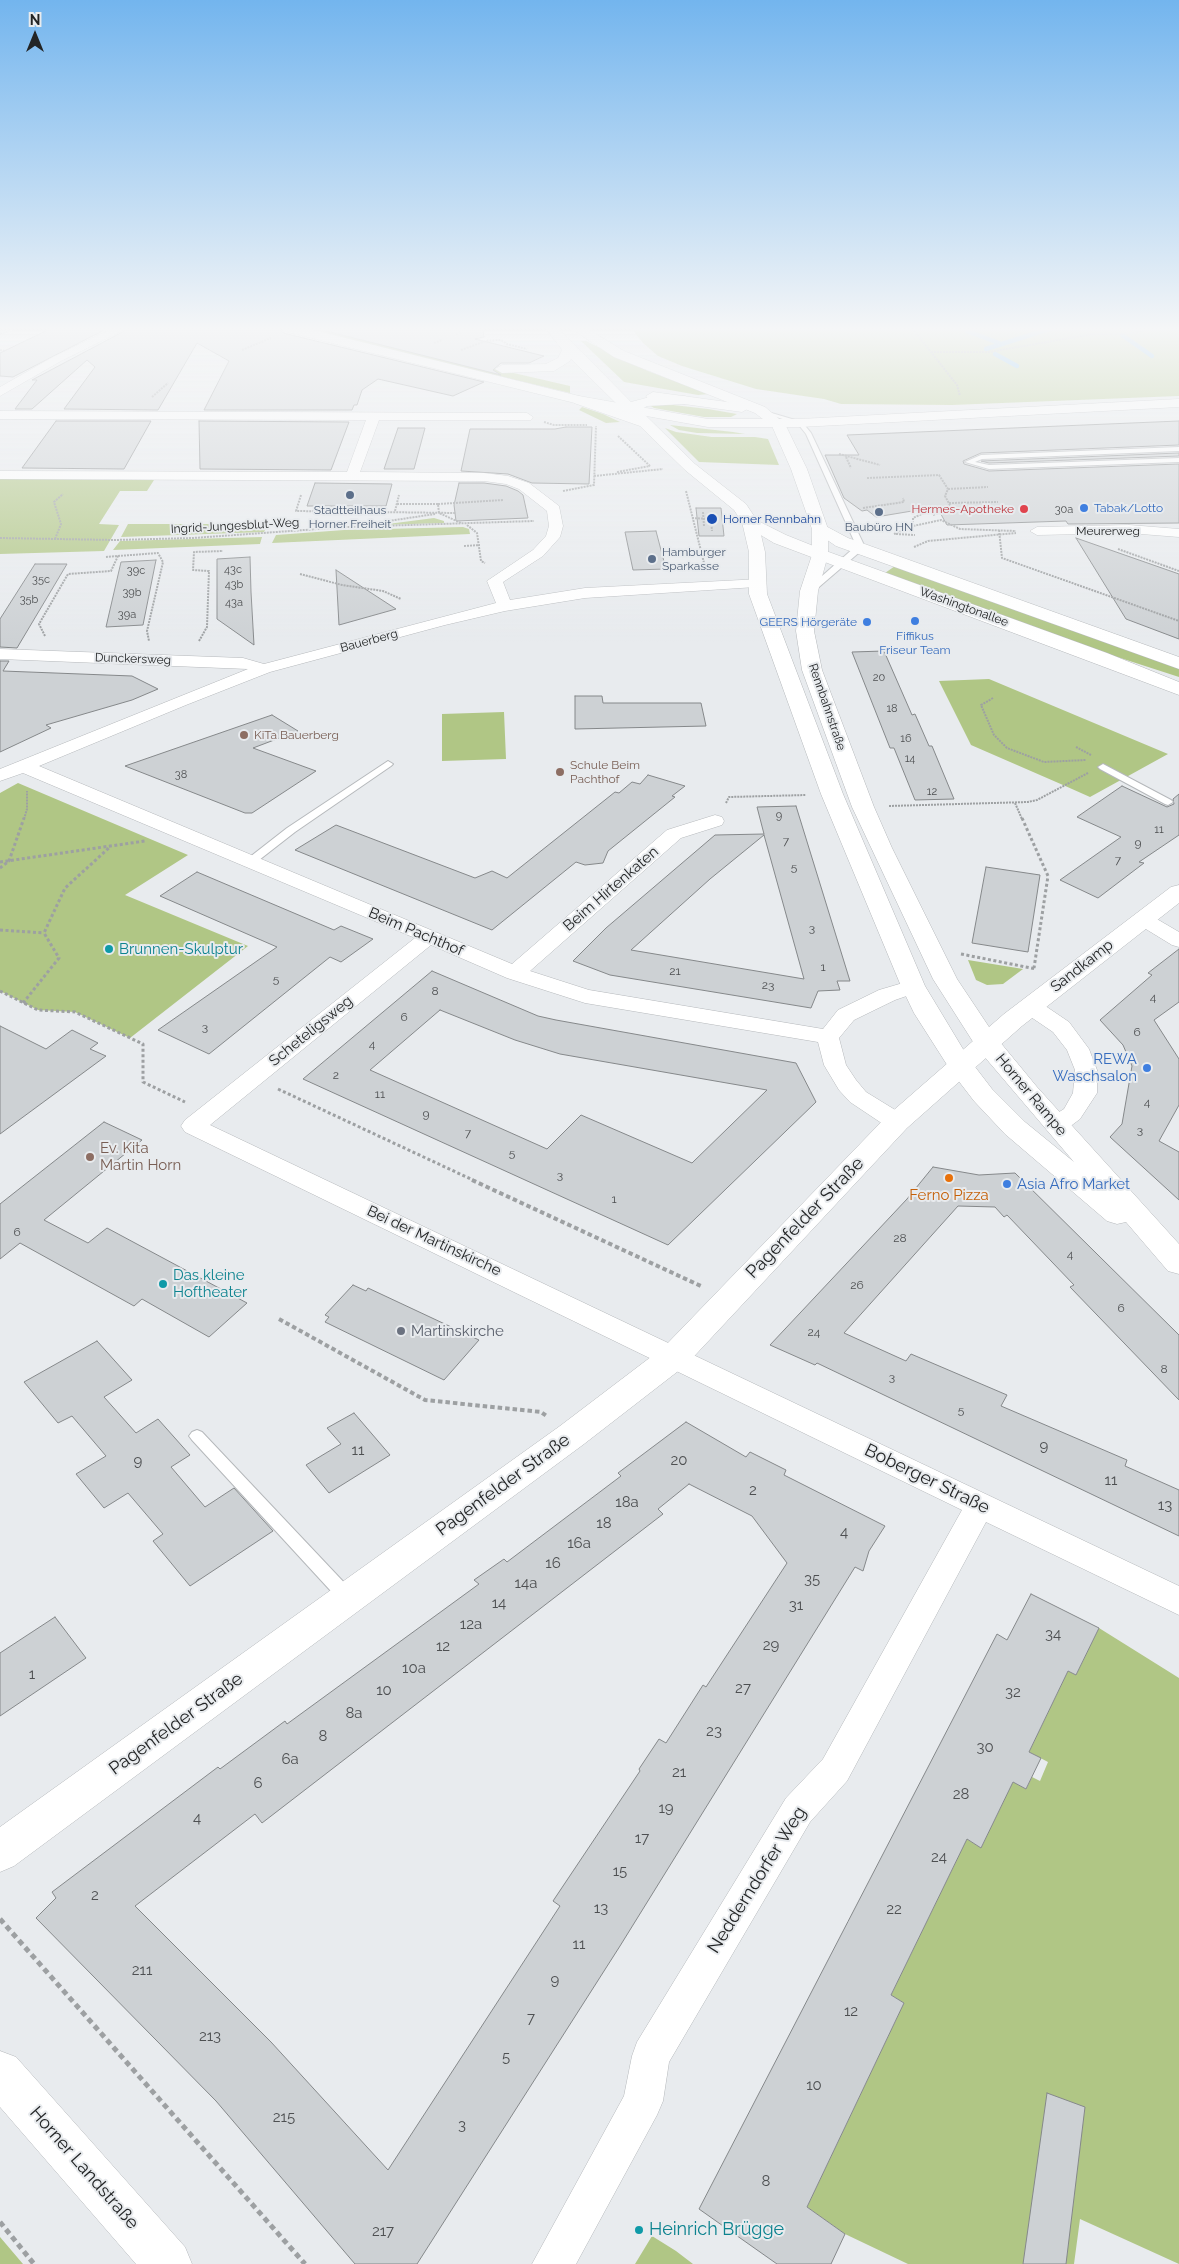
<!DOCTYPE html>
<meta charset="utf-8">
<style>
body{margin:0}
#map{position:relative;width:1179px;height:2264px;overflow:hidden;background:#e8ebee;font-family:Raleway,sans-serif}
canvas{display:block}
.north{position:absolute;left:10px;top:10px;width:50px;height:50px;-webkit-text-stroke:4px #e8ebee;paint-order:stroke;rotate:0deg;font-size:14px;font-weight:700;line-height:20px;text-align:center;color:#232526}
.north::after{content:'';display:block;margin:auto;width:18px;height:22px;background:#232526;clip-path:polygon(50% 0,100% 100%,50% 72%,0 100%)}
</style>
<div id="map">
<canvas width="1179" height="2264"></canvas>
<div class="north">N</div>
</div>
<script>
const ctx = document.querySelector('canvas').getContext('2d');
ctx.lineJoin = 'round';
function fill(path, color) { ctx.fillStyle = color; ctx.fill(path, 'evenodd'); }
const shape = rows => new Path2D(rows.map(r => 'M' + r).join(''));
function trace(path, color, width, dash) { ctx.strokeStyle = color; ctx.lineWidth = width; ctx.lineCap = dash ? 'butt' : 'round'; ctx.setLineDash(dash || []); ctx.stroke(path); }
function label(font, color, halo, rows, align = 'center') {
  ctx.font = font + ' Raleway,sans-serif'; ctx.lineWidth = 4; ctx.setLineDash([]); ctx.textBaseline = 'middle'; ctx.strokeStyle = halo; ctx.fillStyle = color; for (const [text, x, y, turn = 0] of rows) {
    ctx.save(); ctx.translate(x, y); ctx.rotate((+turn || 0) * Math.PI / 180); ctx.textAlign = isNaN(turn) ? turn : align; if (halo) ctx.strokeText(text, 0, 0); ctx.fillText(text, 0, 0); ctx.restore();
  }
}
fill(shape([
 [298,328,319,328,570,386,570,393],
 [631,328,1179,328,1179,396,952,405,841,404,824,399,756,389,682,366,658,356,643,343],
 [581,341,586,341,648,371,709,394,698,395,624,382],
 [656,403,708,409,737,414,731,417,704,417,654,408,649,405],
 [582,407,603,414,620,422,606,423,579,410],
 [670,425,733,432,745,434,697,433,679,430],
 [665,428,676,432,712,437,755,437,768,439,779,465,699,462],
 [0,478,154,480,147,491,120,491,99,524,119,525,104,551,0,554],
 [434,518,444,521,444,523,380,525],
 [128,524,268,524,264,532,121,537],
 [463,527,469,529,470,534,272,543,276,535,344,530],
 [262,537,260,544,113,550,120,541],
 [895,566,1179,667,1179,677,1071,642,885,573],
 [989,679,1168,754,1090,797,1063,785,971,745,939,681],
 [504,712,506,759,442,761,442,714],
 [18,783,188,855,125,895,248,946,130,1038,75,1012,38,1010,0,991,0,793],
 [968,960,1023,969,1003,984,987,985,976,980],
 [1099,1628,1179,1678,1179,2264,1080,2219,1074,2264,908,2264,845,2234,807,2207,904,2003,891,1995,967,1839,981,1848,1013,1782,1026,1789,1032,1777,1040,1781,1048,1762,1029,1752,1068,1671,1076,1675],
 [652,2236,676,2251,693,2264,635,2264],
 [0,2237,23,2264,0,2264]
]), '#b0c685');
trace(shape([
 [967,331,999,343],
 [1122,335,1152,356],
 [986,349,1052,328],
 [995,354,1017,366]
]), '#64b6f7', 4.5);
const building = shape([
 [52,328,108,328,13,377,0,376,0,353,52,328],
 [130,328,280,328,283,333,484,382,453,396,378,379,362,390,357,405,354,405,352,410,204,410,229,361,197,343,158,410,64,409,95,367,87,360,32,409,15,409,37,380,32,380,130,328],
 [314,328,483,328,484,337,475,339,544,356,529,363,501,363,493,370,501,375,314,328],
 [56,421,151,421,124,469,22,468,56,421],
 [199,421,349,422,331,470,200,469,199,421],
 [1179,421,1179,445,981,453,963,461,964,464,989,471,1179,464,1179,523,1068,524,1066,521,947,525,938,509,918,510,876,517,867,510,862,511,844,498,825,455,859,455,847,435,1179,421],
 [566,427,592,427,589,484,532,483,508,474,461,471,470,429,555,429,566,427],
 [398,428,425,428,414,469,384,469,398,428],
 [1179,453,1179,456,989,463,981,461,1179,453],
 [315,483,392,484,386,506,307,506,315,483],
 [459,483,484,483,506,486,518,491,523,495,528,518,456,521,454,505,459,483],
 [696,508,721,508,724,536,699,536,696,508],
 [656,531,666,569,633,570,625,532,656,531],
 [1076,538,1179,574,1179,639,1126,619,1076,538],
 [250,557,251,592,254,645,217,619,217,559,250,557],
 [156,560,143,625,106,627,121,562,156,560],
 [35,564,67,564,17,648,0,647,0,619,35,564],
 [336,570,396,609,339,625,336,570],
 [884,651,912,715,915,714,929,746,932,746,954,799,915,800,894,748,890,748,852,652,884,651],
 [0,661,9,661,3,671,132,676,158,689,132,700,46,725,51,728,0,752,0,661],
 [575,696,602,696,603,703,701,703,706,726,575,729,575,696],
 [272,715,298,731,253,748,316,771,252,813,245,813,125,766,272,715],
 [648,775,685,786,672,796,675,797,608,851,603,863,585,865,576,862,492,930,295,850,336,825,475,878,492,871,507,878,615,792,619,793,632,782,640,784,648,775],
 [1122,786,1167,807,1174,804,1173,799,1179,794,1179,835,1139,862,1144,863,1098,898,1060,880,1121,837,1077,817,1122,786],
 [796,806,850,981,837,981,840,990,818,991,811,1008,610,975,573,961,606,928,715,835,764,834,757,807,796,806],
 [764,835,804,979,631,950,710,879,764,835],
 [986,867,1040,875,1028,952,972,943,986,867],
 [197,872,334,930,341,926,373,939,341,962,330,957,209,1054,158,1030,277,947,160,896,197,872],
 [1179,949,1179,1002,1154,1020,1179,1059,1179,1105,1159,1141,1179,1152,1179,1200,1110,1137,1122,1124,1132,1066,1123,1045,1100,1020,1152,975,1148,973,1179,949],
 [432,971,538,1016,556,1020,796,1063,816,1102,668,1245,303,1079,432,971],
 [440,1010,515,1040,560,1054,767,1090,692,1163,581,1115,547,1149,370,1070,440,1010],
 [0,1026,46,1049,72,1030,98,1043,90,1049,106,1056,0,1134,0,1026],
 [104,1122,142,1140,44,1220,88,1243,107,1228,247,1303,209,1337,142,1299,134,1306,20,1243,0,1259,0,1204,104,1122],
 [933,1167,979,1175,1015,1173,1179,1335,1179,1400,1070,1287,1074,1285,1007,1215,1004,1217,995,1207,958,1206,844,1333,906,1361,911,1354,1007,1395,1001,1406,1127,1460,1125,1466,1179,1490,1179,1536,817,1363,815,1365,770,1345,907,1199,933,1167],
 [353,1285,366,1291,368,1288,479,1340,444,1380,325,1322,329,1317,325,1315,353,1285],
 [97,1341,132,1380,104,1397,136,1433,158,1419,190,1455,171,1467,205,1507,234,1488,273,1531,190,1586,153,1541,163,1534,128,1493,104,1508,76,1474,106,1456,72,1416,58,1423,24,1382,97,1341],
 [354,1413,390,1455,329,1493,306,1465,341,1444,327,1428,354,1413],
 [686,1422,746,1457,750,1452,786,1470,784,1475,885,1526,869,1551,863,1571,855,1567,620,1946,417,2264,355,2264,216,2101,36,1918,56,1898,52,1892,218,1767,220,1769,285,1721,287,1724,479,1584,474,1580,504,1559,507,1562,621,1476,618,1473,686,1422],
 [689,1484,752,1516,787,1563,706,1687,703,1685,666,1743,659,1739,639,1769,640,1771,553,1901,560,1906,388,2170,271,2042,135,1906,255,1814,262,1823,663,1514,658,1509,689,1484],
 [1031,1594,1099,1628,1076,1675,1068,1671,1029,1752,1041,1758,1026,1789,1013,1782,981,1848,967,1839,891,1995,904,2003,807,2207,845,2234,831,2264,777,2264,699,2209,997,1634,1007,1640,1031,1594],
 [55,1617,86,1658,0,1716,0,1653,55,1617],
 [1047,2093,1085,2107,1066,2264,1023,2264,1047,2093]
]);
fill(building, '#cdd1d4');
trace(building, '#85888a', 1);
const lane = shape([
 [758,409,802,422,811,433,863,543,862,550,812,593,805,591,855,547,855,543,806,434,798,424,758,411,758,409],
 [1179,447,1179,451,982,459,975,462,989,465,1179,458,1179,462,989,469,965,462,981,455,1179,447],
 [388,761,393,764,391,766,295,832,254,864,246,864,246,860,287,828,388,761],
 [1103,764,1171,800,1173,802,1168,805,1165,804,1100,769,1098,767,1103,764],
 [197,1430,202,1432,353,1592,355,1597,353,1602,347,1604,341,1602,192,1440,189,1436,192,1432,197,1430]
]);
const street = shape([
 [113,328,128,328,61,361,0,396,0,387,53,357,113,328],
 [0,411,527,413,533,417,531,420,379,420,360,472,484,473,508,476,529,483,559,506,563,526,560,537,543,556,503,582,510,600,585,588,761,579,764,582,756,587,585,598,505,611,445,625,270,672,186,705,39,766,512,964,667,830,715,815,722,817,724,821,722,825,681,838,530,971,589,990,823,1029,838,1010,879,990,913,980,921,981,924,986,921,991,895,1000,854,1020,839,1038,846,1065,856,1080,866,1092,905,1116,909,1122,905,1128,897,1130,889,1128,850,1102,839,1090,824,1065,818,1042,585,1003,507,978,431,945,210,1125,1179,1586,1179,1615,986,1522,847,1781,810,1822,669,2062,663,2101,657,2115,576,2264,532,2264,624,2096,632,2056,637,2042,786,1798,823,1759,962,1510,185,1132,181,1126,185,1120,415,938,23,773,0,781,0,769,248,669,0,659,0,649,243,658,264,664,496,603,487,581,533,550,546,536,549,526,547,511,519,489,506,484,484,481,0,479,0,471,347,472,366,420,0,419,0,411],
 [1129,525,1179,529,1179,537,1129,533,1037,535,1030,531,1037,527,1129,525],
 [1143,913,1150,915,1179,932,1179,947,1172,945,1136,923,1133,919,1136,915,1143,913],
 [1030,999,1038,1001,1069,1022,1089,1049,1097,1070,1097,1093,1080,1119,1064,1131,1056,1133,1048,1131,1044,1125,1048,1119,1064,1109,1073,1093,1075,1070,1067,1050,1053,1032,1022,1011,1019,1006,1022,1001,1030,999]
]);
const secondary = shape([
 [282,328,305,328,579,396,708,419,800,419,1179,399,1179,407,800,427,708,427,579,404,283,331,282,328],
 [569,345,576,349,570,361,554,371,502,373,495,369,502,365,546,364,558,358,564,346,569,345],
 [653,392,742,404,749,408,742,412,648,399,646,396,653,392],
 [750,517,786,535,826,551,1107,653,1179,682,1179,695,774,543,744,525,742,522,750,517],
 [820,523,848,538,1179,657,1179,669,836,546,814,531,812,528,814,525,820,523],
 [1179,885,1179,903,1022,1026,907,1128,686,1365,584,1444,14,1866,0,1872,0,1827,560,1426,664,1347,887,1116,1004,1014,1171,887,1179,885],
 [0,2051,16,2057,185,2247,192,2264,136,2264,0,2107,0,2051]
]);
const primary = shape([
 [545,328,558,328,631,402,646,398,685,396,692,400,685,404,647,406,640,410,695,464,746,504,758,522,765,552,767,594,843,794,925,986,969,1059,992,1089,1025,1122,1074,1162,977,1048,933,979,852,807,802,670,796,631,800,591,812,555,812,529,791,469,772,426,755,413,614,357,570,328,586,328,624,351,765,407,785,424,807,469,828,529,828,555,818,591,814,631,822,670,874,807,892,848,957,979,995,1036,1037,1087,1179,1244,1179,1274,1168,1271,1126,1222,1117,1224,1107,1221,1005,1134,974,1101,951,1071,914,1013,901,986,821,794,749,594,749,552,742,522,734,510,685,470,640,426,574,403,572,400,579,396,625,412,564,352,545,328]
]);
trace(lane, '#b5b8bb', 2);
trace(street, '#b5b8bb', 1);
trace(secondary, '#b5b8bb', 1);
trace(primary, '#b5b8bb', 1);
trace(shape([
 [262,328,269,330],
 [912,328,957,385,960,396],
 [0,334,17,328],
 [456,334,461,332],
 [434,343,442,340],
 [0,350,5,351],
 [242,350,271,338],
 [461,350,486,341,501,340,507,344,527,349],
 [931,352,989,352,1093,334,1135,333,1151,328],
 [152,397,168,383],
 [544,422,554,425,587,425],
 [618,436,650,466],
 [839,454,880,465],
 [846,457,851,468],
 [617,472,650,466],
 [594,476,663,469],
 [867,478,939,475,948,489,945,496,952,509,933,515],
 [948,489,988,487],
 [563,491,594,485,596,426],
 [686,491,705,567],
 [301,495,296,511,456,513],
 [949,503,998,502],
 [397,504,438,504,439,513,461,523],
 [438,504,503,500],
 [863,508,904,502,903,498],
 [395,511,399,495],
 [703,512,704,526],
 [692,518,711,519,712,531],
 [362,525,435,514],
 [467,525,477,533,481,561,485,563],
 [913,526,913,518,926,512,936,512],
 [999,530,1002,558,1179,621],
 [894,534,913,526,941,520,960,529,1016,531],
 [896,534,915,535],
 [0,538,115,540,193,538,346,527,534,521],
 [55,539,61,524,54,502,63,494],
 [464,546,480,545],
 [914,547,928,541,1016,533],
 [1118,549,1179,571],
 [118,556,158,553,163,562,147,631,149,641],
 [300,574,342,585,383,591,401,599],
 [45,636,39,624,68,574,111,571,118,556,106,557],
 [199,641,207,627,209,571,193,570,194,552,223,551],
 [993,698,981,705,994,735,1007,748,1044,762,1086,760],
 [1076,747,1091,755],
 [726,803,729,797,806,795],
 [1015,803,1022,819],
 [889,806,1028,802,1037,800,1088,773],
 [24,819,27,809,27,791]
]), '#9da0a2', 2, [2, 1]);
trace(shape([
 [1022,818,1048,876,1034,968],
 [0,862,145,841],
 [0,868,9,861,24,818],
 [0,930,44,933],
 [961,954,1036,969],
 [0,991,38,1010,75,1012,143,1044,143,1082,185,1102],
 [23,1003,59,958,44,933,65,888,110,847],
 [278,1089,475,1181]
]), '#9da0a2', 3, [3, 2.5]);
trace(shape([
 [472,1180,703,1287],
 [279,1319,425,1400,541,1412,548,1417]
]), '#9da0a2', 4, [4.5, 3]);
trace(shape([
 [0,1919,305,2264],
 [0,2222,34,2264]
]), '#9da0a2', 5, [5.5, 4]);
fill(lane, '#fff');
fill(street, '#fff');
fill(secondary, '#fff');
fill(primary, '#fff');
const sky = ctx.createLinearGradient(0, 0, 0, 645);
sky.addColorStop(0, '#73b5ee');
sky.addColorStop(0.51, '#f5f6f7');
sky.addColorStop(1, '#f5f6f700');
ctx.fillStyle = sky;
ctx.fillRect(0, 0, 1179, 645);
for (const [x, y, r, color] of [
 [350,495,5,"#5c6f8a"],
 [1084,508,5,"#3f7fe0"],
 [1024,509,5,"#e0444e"],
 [879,512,5,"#5c6f8a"],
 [712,519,6,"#1a4fb4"],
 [652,559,5,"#5c6f8a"],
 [915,621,5,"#3f7fe0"],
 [867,622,5,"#3f7fe0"],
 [244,735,5,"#8d6e63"],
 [560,772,5,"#8d6e63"],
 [109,949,5,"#0f9aa8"],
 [1147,1068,5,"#3f7fe0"],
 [90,1157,5,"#8d6e63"],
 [949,1178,5,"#e8710a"],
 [1007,1184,5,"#3f7fe0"],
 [163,1284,5,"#0f9aa8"],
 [401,1331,5,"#6b7280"],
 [639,2230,5,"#0f9aa8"]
]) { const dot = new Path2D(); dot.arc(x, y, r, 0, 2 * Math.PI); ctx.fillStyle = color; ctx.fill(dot); trace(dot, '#e8ebee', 2); }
label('11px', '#4e5052', null, [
 ["30a",1064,510],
 ["43c",233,570],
 ["39c",136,571],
 ["35c",41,580],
 ["43b",234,585],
 ["39b",132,593],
 ["35b",29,600],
 ["43a",234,603],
 ["39a",127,615],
 ["20",879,678],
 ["18",892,709],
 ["16",906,739],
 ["14",910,759],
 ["38",181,775],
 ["12",932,792],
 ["9",779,816],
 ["11",1159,830]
]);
label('12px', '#366cbe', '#e8ebee', [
 ["Tabak/Lotto",1094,508],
 ["GEERS Hörgeräte",857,622,"right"],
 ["Fiffikus",915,636,"center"],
 ["Friseur Team",915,650,"center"]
], 'left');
label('12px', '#be3a42', '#e8ebee', [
 ["Hermes-Apotheke",1014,509]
], 'right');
label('12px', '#4e5e75', '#e8ebee', [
 ["Stadtteilhaus",350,510],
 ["Horner Freiheit",350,524],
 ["Baubüro HN",879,527],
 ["Hamburger",662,552,"left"],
 ["Sparkasse",662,566,"left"]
]);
label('12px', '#164399', '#e8ebee', [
 ["Horner Rennbahn",723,519]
], 'left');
label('12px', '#232526', '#e8ebee', [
 ["Ingrid-Jungesblut-Weg",235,526,-3],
 ["Meurerweg",1108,531],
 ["Washingtonallee",964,607,20],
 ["Bauerberg",369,641,-15],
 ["Dunckersweg",133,659,2],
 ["Rennbahnstraße",827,707,71]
]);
label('12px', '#785e54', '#e8ebee', [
 ["KiTa Bauerberg",254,735],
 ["Schule Beim",570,765],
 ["Pachthof",570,779]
], 'left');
label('12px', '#4e5052', null, [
 ["7",786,841],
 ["9",1138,843],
 ["7",1118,860],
 ["5",794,867],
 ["3",812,928],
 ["1",823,967],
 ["21",675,971],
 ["5",276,979],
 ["23",768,985],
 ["8",435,991],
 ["4",1153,997],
 ["6",404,1017],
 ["3",205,1027],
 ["6",1137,1032],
 ["4",372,1044],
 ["2",336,1075],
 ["11",380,1094],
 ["4",1147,1102],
 ["9",426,1114],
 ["3",1140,1130],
 ["7",468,1133],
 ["5",512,1153],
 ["3",560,1175],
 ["1",614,1199],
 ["6",17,1232],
 ["28",900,1238],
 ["4",1070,1254],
 ["26",857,1285],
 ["6",1121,1308],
 ["24",814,1332],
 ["8",1164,1369],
 ["3",892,1377],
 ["5",961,1410]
]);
label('15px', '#232526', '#e8ebee', [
 ["Beim Hirtenkaten",611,889,-41],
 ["Beim Pachthof",416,932,23],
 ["Sandkamp",1082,966,-38],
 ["Scheteligsweg",311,1031,-39],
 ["Horner Rampe",1031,1095,50],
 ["Bei der Martinskirche",434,1241,25]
]);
label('15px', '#0d838f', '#e8ebee', [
 ["Brunnen-Skulptur",119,949],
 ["Das kleine",173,1275],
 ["Hoftheater",173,1292]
], 'left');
label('15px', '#366cbe', '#e8ebee', [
 ["REWA",1137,1059],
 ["Waschsalon",1137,1076],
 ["Asia Afro Market",1017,1184,"left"]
], 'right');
label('15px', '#785e54', '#e8ebee', [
 ["Ev. Kita",100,1148],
 ["Martin Horn",100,1165]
], 'left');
label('15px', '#c56008', '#e8ebee', [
 ["Ferno Pizza",949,1195]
]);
label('15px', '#5b616d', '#e8ebee', [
 ["Martinskirche",411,1331]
], 'left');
label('15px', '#4e5052', null, [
 ["9",1044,1446],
 ["11",358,1450],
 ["20",679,1460],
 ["9",138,1461],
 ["11",1111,1480],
 ["2",753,1490],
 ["18a",627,1502],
 ["13",1165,1505],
 ["18",604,1523],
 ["4",844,1532],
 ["16a",579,1543],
 ["16",553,1563],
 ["35",812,1579],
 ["14a",526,1583],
 ["14",499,1603],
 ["31",796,1605],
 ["12a",471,1624],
 ["34",1053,1634],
 ["29",771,1645],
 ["12",443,1646],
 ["10a",414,1668],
 ["1",32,1674],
 ["27",743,1688],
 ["10",384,1690],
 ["32",1013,1692],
 ["8a",354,1713],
 ["23",714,1731],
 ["8",323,1736],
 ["30",985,1747],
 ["6a",290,1759],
 ["21",679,1772],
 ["6",258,1783],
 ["28",961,1794],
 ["19",666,1808],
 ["4",197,1818],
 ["17",642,1838],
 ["24",939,1857],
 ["15",620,1871],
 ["2",95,1895],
 ["13",601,1908],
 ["22",894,1909],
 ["11",579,1944],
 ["211",142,1970],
 ["9",555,1980],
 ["12",851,2011],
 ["7",531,2018],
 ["213",210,2036],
 ["5",506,2057],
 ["10",814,2085],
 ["215",284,2117],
 ["3",462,2125],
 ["8",766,2181],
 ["217",383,2231]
]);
label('18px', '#232526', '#e8ebee', [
 ["Pagenfelder Straße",805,1218,-46],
 ["Boberger Straße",927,1479,26],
 ["Pagenfelder Straße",503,1485,-36],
 ["Pagenfelder Straße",176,1724,-36],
 ["Nedderndorfer Weg",757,1880,-58],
 ["Horner Landstraße",84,2168,49]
]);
label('18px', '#0d838f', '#e8ebee', [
 ["Heinrich Brügge",649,2230]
], 'left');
</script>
